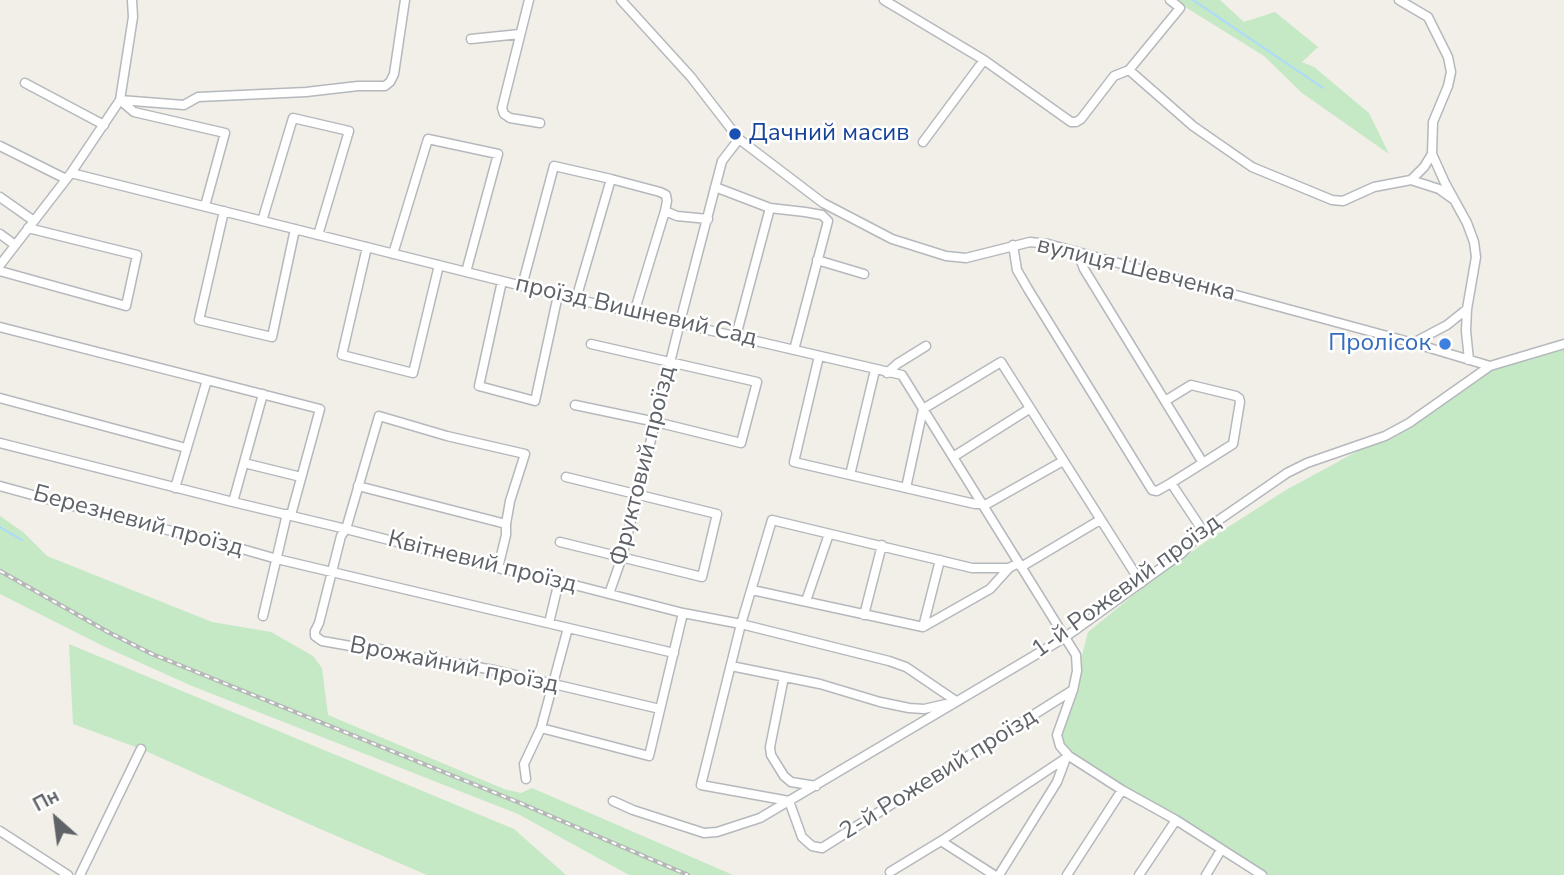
<!DOCTYPE html>
<meta charset="utf-8">
<style>
body{margin:0}
#map{position:relative;width:1564px;height:875px;overflow:hidden;background:#f1efe8;font-family:"Nunito Sans",sans-serif}
canvas{display:block}
.north{position:absolute;left:21px;top:784px;width:70px;height:70px;-webkit-text-stroke:5px #fff;paint-order:stroke;rotate:332deg;font-size:19px;font-weight:700;line-height:28px;text-align:center;color:#5f6368}
.north::after{content:'';display:block;margin:auto;width:24px;height:32px;background:#5f6368;clip-path:polygon(50% 0,100% 100%,50% 72%,0 100%)}
</style>
<div id="map">
<canvas width="1564" height="875"></canvas>
<div class="north">Пн</div>
</div>
<script>
const ctx = document.querySelector('canvas').getContext('2d');
ctx.lineJoin = 'round';
function fill(path, color) { ctx.fillStyle = color; ctx.fill(path, 'evenodd'); }
const shape = rows => new Path2D(rows.map(r => 'M' + r).join(''));
function trace(path, color, width, dash) { ctx.strokeStyle = color; ctx.lineWidth = width; ctx.lineCap = dash ? 'butt' : 'round'; ctx.setLineDash(dash || []); ctx.stroke(path); }
function label(font, color, halo, rows, align = 'center') {
  ctx.font = font + ' "Nunito Sans",sans-serif'; ctx.lineWidth = 5; ctx.setLineDash([]); ctx.textBaseline = 'middle'; ctx.strokeStyle = halo; ctx.fillStyle = color; for (const [text, x, y, turn = 0] of rows) {
    ctx.save(); ctx.translate(x, y); ctx.rotate((+turn || 0) * Math.PI / 180); ctx.textAlign = isNaN(turn) ? turn : align; if (halo) ctx.strokeText(text, 0, 0); ctx.fillText(text, 0, 0); ctx.restore();
  }
}
fill(shape([
 [1174,0,1220,0,1244,22,1275,12,1318,47,1302,62,1314,67,1369,113,1389,154,1302,93,1264,56],
 [1564,349,1564,875,1262,875,1069,756,1057,741,1073,690,1088,632,1146,585,1208,540,1286,490,1409,423,1489,371],
 [0,516,23,532,47,556,212,622,271,632,313,656,322,668,328,715,504,789,521,793,532,788,733,875,629,875,518,814,192,686,103,646,0,594],
 [69,644,514,829,566,875,427,875,318,828,141,749,73,724]
]), '#c5e8c5');
trace(shape([
 [1193,0,1323,88],
 [0,527,22,540]
]), '#aadaff', 2);
const minor = shape([
 [529,0,502,108,504,114,510,118,540,123],
 [621,0,691,77,739,139,823,203,892,239,946,256,966,258,1030,242,1048,244,1413,343,1490,366],
 [884,0,984,60,1071,122,1076,122,1081,119,1114,76,1129,70,1193,126,1252,167,1332,200,1343,201,1374,187,1411,180,1439,189,1453,199],
 [1399,0,1428,17,1448,57,1451,72,1448,86,1433,122,1432,154,1445,183,1467,223,1474,242,1476,257,1467,309,1466,331,1469,360],
 [471,39,520,34],
 [1129,70,1180,8,1170,0],
 [25,83,104,125],
 [120,100,184,105,198,97,306,92,358,86,385,86,390,82,394,74,405,0],
 [120,100,134,112,225,133,205,206],
 [923,142,984,60],
 [0,146,66,179],
 [71,173,558,295,902,375,1076,655,1077,671,1073,690,1057,735,1060,746,1069,756,1122,790,1176,820,1262,875],
 [1411,180,1424,167,1432,154],
 [715,187,770,208,805,212,822,215,828,221,794,350],
 [0,197,34,221],
 [224,211,199,320,272,337,295,229],
 [665,211,677,216,708,219],
 [262,221,293,118,349,131,318,235],
 [0,234,15,245],
 [1013,245,1017,270,1028,289,1152,490,1157,491,1171,483,1203,531],
 [367,247,342,355,413,373,439,265],
 [1078,253,1084,269,1203,463,1171,483],
 [393,254,428,139,498,154,466,272],
 [817,260,864,274],
 [0,265,71,173,120,100,133,17,132,0],
 [0,271,126,306,137,255,28,228],
 [502,281,479,386,535,401,558,295],
 [522,286,554,166,611,179,660,192,666,195,667,201,665,211,634,313],
 [576,299,611,179],
 [0,327,207,380,175,488],
 [736,336,770,208],
 [1413,343,1447,325,1467,309],
 [819,356,794,462,975,504,987,504,1063,461],
 [887,373,897,364,926,346],
 [207,380,320,409,291,515],
 [0,398,186,448],
 [1165,401,1191,385,1236,396,1239,398,1240,402,1233,444,1203,463],
 [575,405,656,422,741,443,757,382,591,344],
 [0,443,233,502,346,529,498,568,559,581,683,613,741,624,889,661,906,667,956,701],
 [953,457,1029,409],
 [244,463,301,477],
 [850,475,875,370],
 [0,486,117,518,214,541,277,559,674,653],
 [358,486,506,524],
 [906,488,923,409,1001,362,1141,583],
 [233,502,263,394],
 [560,542,702,577,717,514,566,477],
 [1018,563,1009,568,972,568,772,520,741,624,701,785,789,801,802,837,812,846,822,848,1073,690],
 [1021,567,1100,520],
 [498,568,506,535,506,524,510,501,525,454,447,436,379,416,346,529,341,536,319,623,315,631,315,636,322,641,362,648,375,648,406,655,494,670,660,709],
 [752,590,923,627,990,589,1009,568],
 [609,594,622,557,680,322,722,161,739,139],
 [806,601,829,534],
 [864,615,882,545],
 [263,616,287,514],
 [549,623,559,581],
 [923,627,940,560],
 [731,666,820,684,880,702,909,708,924,709,946,704],
 [784,677,770,747,771,755,784,776,791,782,816,786],
 [541,728,649,756,683,613],
 [526,779,524,764,541,728,568,628],
 [613,801,633,810,704,833,717,832,760,818,1064,638,1182,553,1203,531,1287,473,1307,463,1385,436,1409,423,1490,366,1564,344],
 [0,831,68,875],
 [890,872,941,841],
 [80,875,141,749],
 [994,875,941,841,1069,756],
 [999,875,1057,782,1066,758],
 [1067,875,1122,790],
 [1139,875,1176,820],
 [1206,875,1221,850]
]);
trace(minor, '#b5b8bc', 11);
trace(minor, '#fff', 8);
const rail = shape([
 [0,571,108,632,152,654,520,803,688,875]
]);
trace(rail, '#b6b7b8', 4.5);
trace(rail, '#fff', 2, [5]);
for (const [x, y, r, color] of [
 [735,134,7,"#1a4fb4"],
 [1445,344,7,"#3f7fe0"]
]) { const dot = new Path2D(); dot.arc(x, y, r, 0, 2 * Math.PI); ctx.fillStyle = color; ctx.fill(dot); trace(dot, '#fff', 2.5); }
label('24px', '#164399', '#fff', [
 ["Дачний масив",749,134]
], 'left');
label('24px', '#5f6368', '#fff', [
 ["вулиця Шевченка",1136,270,14],
 ["проїзд Вишневий Сад",636,312,13],
 ["Фруктовий проїзд",644,466,-76],
 ["Березневий проїзд",138,522,15],
 ["Квітневий проїзд",482,563,14],
 ["1-й Рожевий проїзд",1127,587,-36],
 ["Врожайний проїзд",454,666,11],
 ["2-й Рожевий проїзд",939,775,-32]
]);
label('24px', '#366cbe', '#fff', [
 ["Пролісок",1431,344]
], 'right');
</script>
